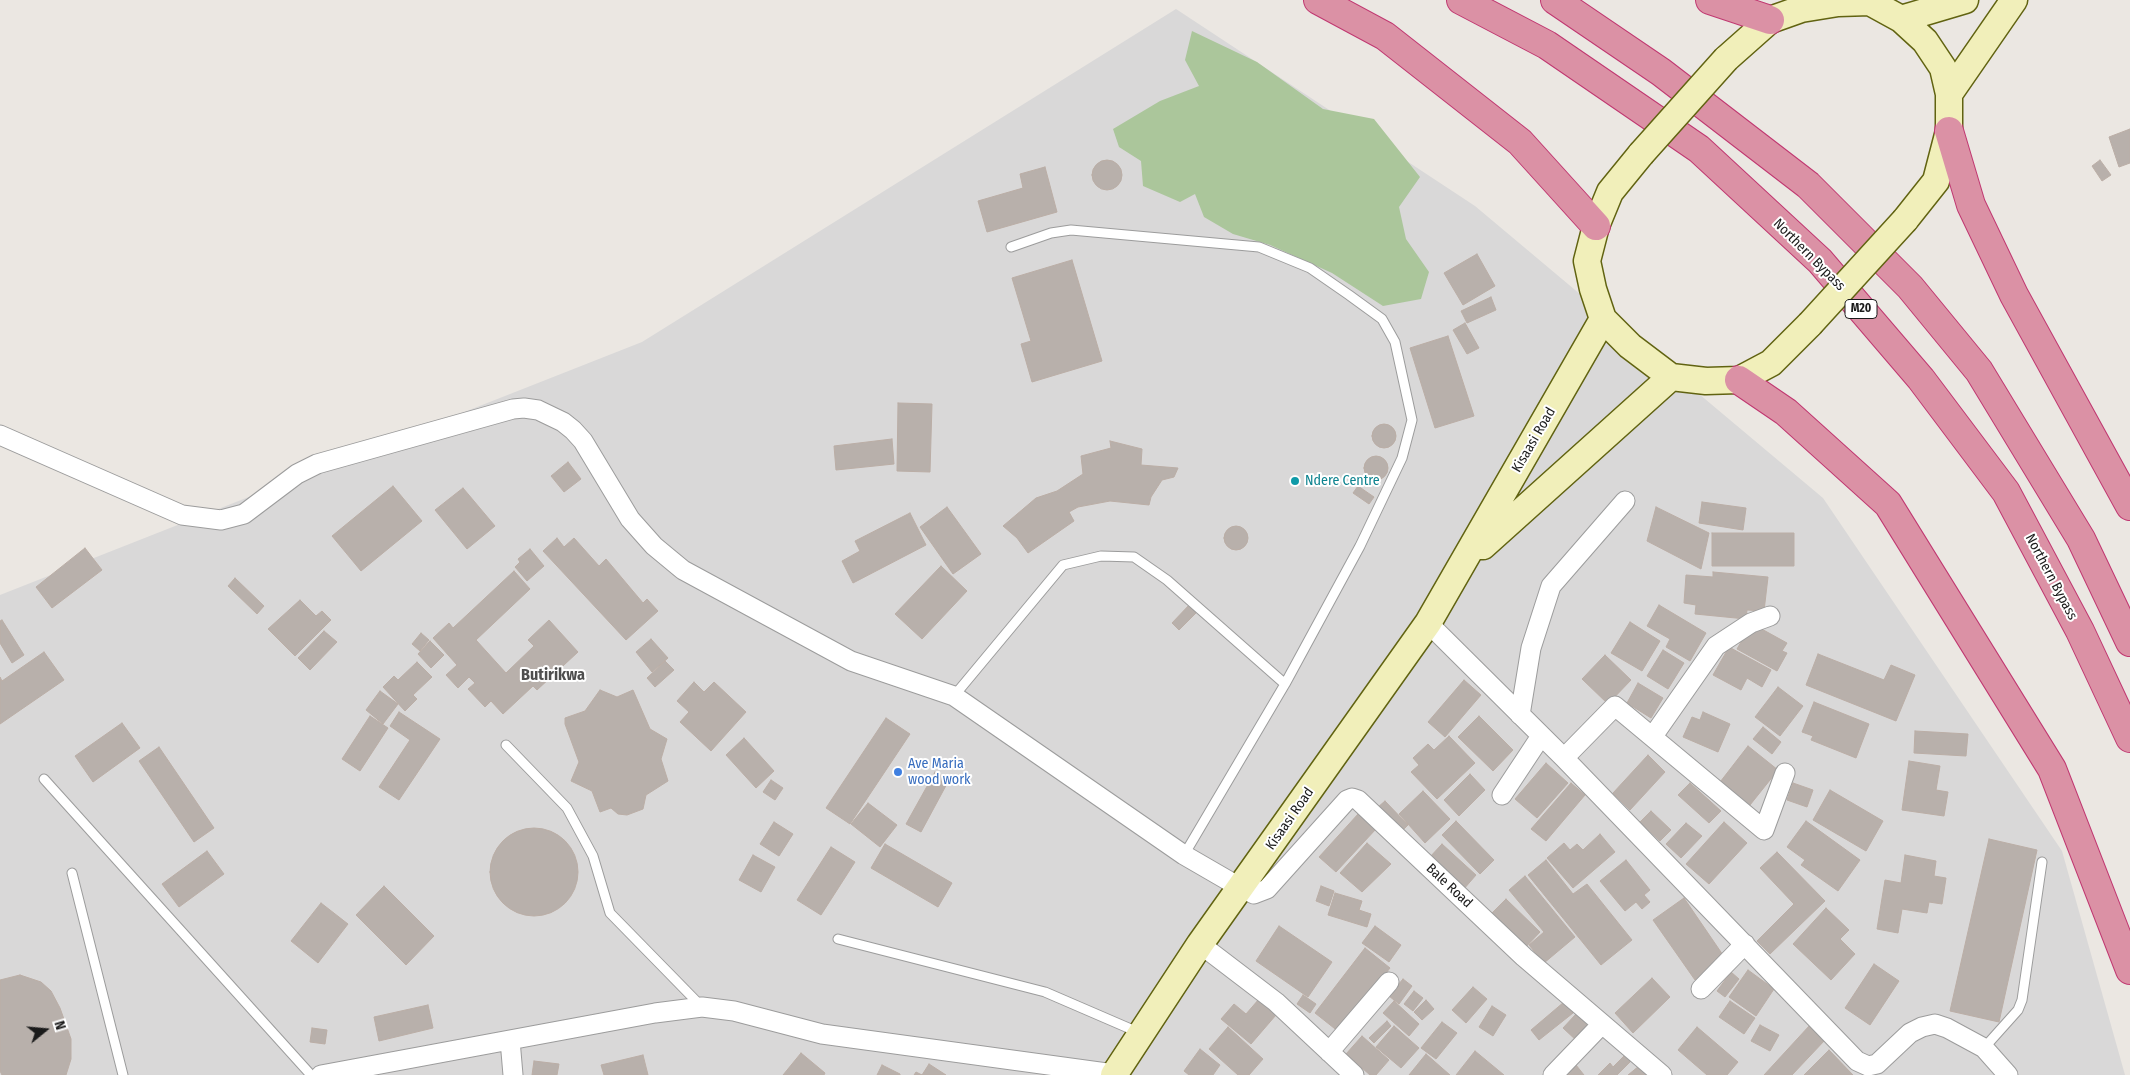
<!DOCTYPE html>
<style>
body{margin:0}
#map{position:relative;width:2130px;height:1075px;overflow:hidden;background:#ebe7e2;font-family:"Fira Sans Condensed",sans-serif}
canvas{display:block}
.north{position:absolute;left:20px;top:1005px;width:50px;height:50px;-webkit-text-stroke:4px #fff;paint-order:stroke;rotate:73deg;font-size:14px;font-weight:700;line-height:20px;text-align:center;color:#1b1b1b}
.north::after{content:'';display:block;margin:auto;width:18px;height:22px;background:#1b1b1b;clip-path:polygon(50% 0,100% 100%,50% 72%,0 100%)}
</style>
<div id="map">
<canvas width="2130" height="1075"></canvas>
<div class="north">N</div>
</div>
<script>
const ctx = document.querySelector('canvas').getContext('2d');
ctx.lineJoin = 'round';
function fill(path, color) { ctx.fillStyle = color; ctx.fill(path, 'evenodd'); }
const shape = rows => new Path2D(rows.map(r => 'M' + r).join(''));
function trace(path, color, width, dash) { ctx.strokeStyle = color; ctx.lineWidth = width; ctx.lineCap = dash ? 'butt' : 'round'; ctx.setLineDash(dash || []); ctx.stroke(path); }
function label(font, color, halo, rows, align = 'center') {
  ctx.font = font + ' "Fira Sans Condensed",sans-serif'; ctx.lineWidth = 4; ctx.setLineDash([]); ctx.textBaseline = 'middle'; ctx.strokeStyle = halo; ctx.fillStyle = color; for (const [text, x, y, turn = 0] of rows) {
    ctx.save(); ctx.translate(x, y); ctx.rotate((+turn || 0) * Math.PI / 180); ctx.textAlign = isNaN(turn) ? turn : align; if (halo) ctx.strokeText(text, 0, 0); ctx.fillText(text, 0, 0); ctx.restore();
  }
}
fill(shape([
 [1176,9,1475,206,1823,498,2062,851,2125,1075,0,1075,0,595,642,342]
]), '#d9d8d8');
fill(shape([
 [1192,31,1257,62,1323,109,1374,119,1420,177,1399,207,1406,239,1429,272,1421,299,1383,306,1332,273,1270,245,1233,234,1204,217,1195,194,1180,202,1143,186,1141,161,1119,147,1113,129,1160,101,1199,86,1185,60]
]), '#abc69b');
const building = shape([
 [2130,129,2130,163,2119,167,2109,137,2130,129],
 '1092 175a15 15 0 1 1 30 0a15 15 0 1 1-30 0Z',
 [2100,160,2111,175,2102,181,2092,166,2100,160],
 [1045,167,1057,212,987,232,978,201,1023,188,1020,174,1045,167],
 [1477,254,1495,286,1463,305,1444,273,1477,254],
 [1072,260,1102,361,1032,382,1021,344,1031,341,1012,278,1072,260],
 [1491,297,1496,310,1467,323,1461,311,1491,297],
 [1465,323,1479,348,1467,354,1453,330,1465,323],
 [1448,336,1474,416,1435,428,1410,348,1448,336],
 [898,403,932,404,930,472,897,471,898,403],
 '1372 436a12 12 0 1 1 24 0a12 12 0 1 1-24 0Z',
 [892,439,894,464,836,470,834,446,892,439],
 [1110,441,1142,449,1141,465,1178,468,1174,477,1162,480,1151,497,1149,505,1110,501,1078,507,1069,512,1074,521,1028,553,1017,538,1003,526,1036,498,1057,491,1083,474,1081,456,1111,448,1110,441],
 '1364 468a12 12 0 1 1 24 0a12 12 0 1 1-24 0Z',
 [568,462,581,479,564,492,551,476,568,462],
 [393,486,422,521,361,571,332,536,393,486],
 [1358,486,1374,497,1369,504,1353,493,1358,486],
 [463,488,495,526,467,549,435,510,463,488],
 [1702,502,1746,508,1743,530,1699,523,1702,502],
 [947,507,981,554,953,574,920,527,947,507],
 [1656,507,1709,533,1701,569,1647,541,1656,507],
 [910,513,926,545,853,583,842,561,860,551,855,541,910,513],
 '1224 538a12 12 0 1 1 24 0a12 12 0 1 1-24 0Z',
 [1712,533,1794,533,1794,566,1712,566,1712,533],
 [557,538,564,547,574,538,599,566,606,559,643,603,647,599,658,611,626,640,543,551,557,538],
 [85,548,102,570,52,608,36,587,85,548],
 [530,549,544,566,527,581,515,567,520,562,518,559,530,549],
 [941,566,967,591,922,639,895,614,941,566],
 [514,571,530,589,476,640,506,673,534,646,528,640,549,620,578,652,537,690,533,686,503,714,491,701,485,707,468,689,475,683,469,677,458,688,446,675,457,665,433,638,449,623,453,628,514,571],
 [1713,572,1768,577,1764,611,1747,610,1746,619,1695,614,1696,605,1684,603,1686,575,1713,577,1713,572],
 [235,578,264,606,257,614,228,586,235,578],
 [300,600,316,616,322,611,331,620,295,656,268,629,300,600],
 [1191,603,1198,611,1179,630,1172,623,1191,603],
 [1659,605,1706,633,1690,661,1666,647,1670,639,1647,626,1659,605],
 [2,620,24,655,12,663,0,643,0,621,2,620],
 [1630,622,1660,641,1642,671,1611,653,1630,622],
 [1758,627,1787,643,1782,651,1787,653,1777,671,1737,649,1749,628,1756,632,1758,627],
 [324,631,337,642,310,670,298,658,324,631],
 [421,633,429,640,420,651,412,644,421,633],
 [651,639,668,658,652,672,636,652,651,639],
 [430,641,444,655,431,668,418,654,430,641],
 [1729,647,1771,670,1762,687,1747,678,1741,690,1713,675,1729,647],
 [1663,650,1684,663,1668,689,1647,676,1663,650],
 [44,652,64,680,0,724,0,677,2,681,44,652],
 [1818,654,1884,680,1891,665,1915,675,1896,721,1806,685,1818,654],
 [1605,655,1631,680,1608,704,1582,679,1605,655],
 [665,661,674,670,655,687,647,678,665,661],
 [417,662,432,677,413,695,417,699,405,711,383,687,394,676,398,680,417,662],
 [1464,680,1481,695,1445,737,1428,722,1464,680],
 [694,682,704,692,714,682,746,712,711,751,680,722,689,712,677,701,694,682],
 [1638,683,1663,698,1651,718,1627,703,1638,683],
 [1778,687,1803,706,1780,736,1755,717,1778,687],
 [600,690,617,697,633,690,650,729,667,739,661,759,668,781,646,795,643,809,627,815,618,814,611,808,600,812,592,791,571,781,579,762,565,724,565,718,585,711,600,690],
 [380,691,398,704,383,724,366,710,380,691],
 [1814,702,1869,724,1856,758,1811,740,1813,736,1802,732,1814,702],
 [399,712,440,739,399,800,379,787,410,740,390,726,399,712],
 [1703,712,1730,724,1718,752,1683,737,1692,717,1700,720,1703,712],
 [370,716,388,728,360,771,342,759,370,716],
 [1479,716,1513,750,1493,771,1458,737,1479,716],
 [886,718,910,734,850,824,826,808,886,718],
 [122,723,140,748,93,782,75,756,122,723],
 [1763,727,1781,742,1772,754,1753,739,1763,727],
 [1915,731,1968,734,1966,756,1914,753,1915,731],
 [1449,736,1475,763,1437,799,1411,772,1419,765,1413,758,1428,744,1434,750,1449,736],
 [744,738,774,771,756,788,726,755,744,738],
 [1748,746,1778,770,1746,810,1717,786,1748,746],
 [159,747,214,828,194,842,139,761,159,747],
 [1648,755,1665,772,1630,810,1613,793,1648,755],
 [1909,761,1940,766,1936,790,1948,792,1944,816,1902,810,1909,761],
 [1546,763,1568,783,1537,818,1515,799,1546,763],
 [935,772,949,780,921,832,906,824,935,772],
 [1470,774,1485,790,1459,816,1444,800,1470,774],
 [771,780,783,788,775,800,763,792,771,780],
 [1571,783,1585,795,1546,841,1531,829,1571,783],
 [1690,783,1721,811,1709,823,1678,795,1690,783],
 [1793,783,1813,790,1807,807,1787,800,1793,783],
 [1830,790,1883,821,1866,851,1813,820,1830,790],
 [1423,791,1450,819,1425,843,1399,814,1423,791],
 [1385,801,1408,825,1400,833,1377,808,1385,801],
 [868,803,897,825,880,847,851,824,868,803],
 [1651,811,1671,830,1660,841,1640,822,1651,811],
 [1359,813,1376,829,1336,872,1319,857,1359,813],
 [1456,821,1494,860,1480,874,1442,835,1456,821],
 [1806,821,1860,860,1838,891,1801,865,1805,860,1787,847,1806,821],
 [774,822,793,834,779,856,760,844,774,822],
 [1724,822,1747,843,1709,884,1686,864,1724,822],
 [1686,823,1702,836,1681,858,1666,844,1686,823],
 '490 872a44 44 0 1 1 88 0a44 44 0 1 1-88 0Z',
 [1600,834,1615,852,1573,888,1547,858,1564,843,1570,850,1577,844,1583,850,1600,834],
 [1989,839,2037,850,1999,1022,1950,1011,1989,839],
 [1367,843,1391,864,1362,892,1340,873,1367,843],
 [885,844,952,883,938,907,871,868,885,844],
 [1442,844,1476,875,1463,890,1429,858,1442,844],
 [831,847,855,862,821,915,797,900,831,847],
 [207,851,224,874,179,907,162,884,207,851],
 [1777,852,1825,901,1770,954,1757,941,1794,904,1760,868,1777,852],
 [753,855,775,867,761,892,739,880,753,855],
 [1905,855,1936,861,1934,876,1946,878,1942,904,1929,902,1927,913,1902,909,1898,933,1877,929,1885,880,1901,883,1905,855],
 [1546,860,1573,894,1587,884,1632,940,1601,965,1528,875,1546,860],
 [1626,860,1650,890,1644,895,1650,902,1642,909,1636,902,1625,911,1600,881,1626,860],
 [1525,876,1575,937,1544,963,1529,945,1544,932,1509,890,1525,876],
 [384,886,434,936,406,965,356,915,384,886],
 [1321,886,1334,891,1329,906,1316,901,1321,886],
 [1335,893,1362,901,1359,910,1371,914,1367,927,1328,915,1335,893],
 [1684,898,1725,958,1695,980,1653,920,1684,898],
 [1506,899,1540,932,1523,950,1489,916,1506,899],
 [321,903,348,924,318,963,291,941,321,903],
 [1826,908,1849,930,1840,939,1855,954,1831,980,1793,944,1826,908],
 [1279,926,1332,962,1308,997,1256,961,1279,926],
 [1375,926,1401,945,1389,962,1362,943,1375,926],
 [1365,948,1390,968,1339,1032,1315,1013,1365,948],
 [1874,964,1899,981,1870,1025,1845,1008,1874,964],
 [1748,970,1774,989,1756,1016,1729,997,1748,970],
 [1731,972,1739,979,1725,997,1717,991,1731,972],
 [20,975,41,982,51,991,60,1008,71,1039,71,1059,66,1075,2,1075,0,1071,0,980,20,975],
 [1652,978,1670,997,1633,1033,1615,1013,1652,978],
 [1403,979,1412,986,1399,1004,1389,996,1403,979],
 [1473,987,1487,999,1466,1023,1452,1010,1473,987],
 [1414,991,1423,998,1413,1011,1404,1004,1414,991],
 [1303,995,1316,1004,1310,1013,1297,1004,1303,995],
 [1259,999,1276,1015,1251,1044,1221,1019,1234,1004,1246,1014,1259,999],
 [1426,1000,1434,1009,1422,1020,1414,1012,1426,1000],
 [1394,1001,1419,1024,1409,1036,1383,1013,1394,1001],
 [1730,1001,1755,1018,1744,1034,1719,1017,1730,1001],
 [1564,1002,1573,1013,1539,1040,1531,1030,1564,1002],
 [428,1005,433,1028,379,1041,374,1017,428,1005],
 [1492,1006,1506,1015,1493,1036,1479,1027,1492,1006],
 [1576,1014,1591,1027,1577,1041,1563,1028,1576,1014],
 [1387,1021,1391,1026,1374,1043,1369,1038,1387,1021],
 [1442,1022,1457,1033,1436,1059,1421,1048,1442,1022],
 [1760,1025,1779,1035,1770,1051,1751,1041,1760,1025],
 [1810,1025,1825,1040,1792,1075,1764,1075,1810,1025],
 [1394,1026,1419,1048,1401,1068,1376,1047,1394,1026],
 [1228,1027,1263,1059,1249,1075,1238,1075,1209,1049,1228,1027],
 [1697,1027,1738,1062,1727,1075,1707,1075,1678,1050,1697,1027],
 [312,1028,327,1030,325,1044,310,1042,312,1028],
 [1362,1036,1389,1060,1376,1075,1370,1075,1346,1054,1362,1036],
 [1200,1049,1220,1065,1213,1075,1189,1075,1184,1071,1200,1049],
 [1829,1050,1853,1075,1804,1075,1829,1050],
 [1475,1051,1504,1075,1456,1075,1475,1051],
 [801,1053,825,1073,824,1075,783,1075,801,1053],
 [1426,1054,1450,1075,1409,1075,1426,1054],
 [643,1055,648,1075,604,1075,601,1065,643,1055],
 [1625,1055,1631,1061,1617,1075,1598,1075,1610,1063,1613,1067,1625,1055],
 [534,1061,559,1064,557,1075,532,1075,534,1061],
 [929,1064,946,1075,914,1075,916,1072,922,1075,929,1064],
 [882,1065,900,1074,900,1075,877,1075,882,1065],
 [1576,1065,1584,1075,1566,1075,1576,1065],
 [1639,1066,1647,1075,1628,1075,1639,1066]
]);
fill(building, '#b8b0ab');
trace(building, '#bbaea6', 1);
const lane = shape([
 [1011,247,1051,233,1071,230,1259,247,1310,268,1349,295,1382,319,1395,342,1412,420,1402,458,1360,546,1285,684,1184,855],
 [954,696,1063,565,1101,556,1134,557,1167,580,1285,684],
 [506,745,567,808,593,856,610,913,702,1007],
 [44,779,311,1075],
 [72,873,123,1075],
 [838,939,1045,992,1140,1033],
 [1984,1048,2018,1010,2022,1000,2042,862]
]);
const street = shape([
 [0,435,182,515,221,520,244,514,297,474,317,464,513,409,524,408,538,410,563,422,573,430,583,441,630,519,654,546,683,570,851,661,954,696,1184,855,1241,888,1254,894,1267,889,1347,800,1352,798,1358,800,1524,957,1662,1075],
 [1428,623,1564,758,1857,1061,1868,1066,1877,1064,1910,1033,1922,1027,1935,1024,1947,1028,1984,1048,2008,1075],
 [1520,715,1531,648,1551,586,1625,501],
 [1653,736,1716,646,1751,623,1770,616],
 [1564,758,1615,706,1764,830,1785,773],
 [1502,795,1541,736],
 [1200,944,1276,1002,1354,1075],
 [1701,989,1745,944],
 [510,1040,513,1075],
 [1329,1052,1389,982],
 [321,1075,655,1013,702,1007,734,1011,822,1034,1114,1074],
 [1553,1075,1602,1024]
]);
const secondary = shape([
 [1901,19,1965,0],
 [1726,59,1770,20,1801,9,1838,3,1870,2,1901,19,1925,41,1943,68,1949,94,1949,131,1936,181,1905,220],
 [1949,94,2014,0],
 [1641,154,1610,192,1596,226,1587,261,1593,289,1603,319,1630,346,1671,377,1706,381,1739,380,1771,363,1810,324],
 [1483,546,1671,377],
 [1114,1075,1200,944,1428,623,1603,319]
]);
const highway = shape([
 [1318,0,1385,36,1520,142,1596,226],
 [1461,0,1547,45,1699,149,1820,261,1921,379,2006,492,2080,631,2130,738],
 [1555,0,1661,72,1808,185,1910,287,1979,371,2081,539,2130,642],
 [1710,0,1770,20],
 [1949,131,1971,205,2014,295,2130,506],
 [1739,380,1786,412,1888,504,2052,769,2130,970]
]);
trace(lane, '#9c9c9c', 11);
trace(street, '#9c9c9c', 21);
trace(secondary, '#616311', 29);
trace(highway, '#c03871', 30);
trace(lane, '#fff', 9);
trace(street, '#fff', 19);
trace(secondary, '#f1efba', 26);
trace(highway, '#db91a5', 28);
const secondaryBridge = shape([
 [1641,154,1726,59],
 [1810,324,1905,220]
]);
trace(secondaryBridge, '#616311', 29, []);
trace(secondaryBridge, '#f1efba', 26);
for (const [x, y, r, color] of [
 [1295,481,5,"#0f9aa8"],
 [898,772,5,"#3f7fe0"]
]) { const dot = new Path2D(); dot.arc(x, y, r, 0, 2 * Math.PI); ctx.fillStyle = color; ctx.fill(dot); trace(dot, '#fff', 2); }
for (const [x, y, w] of [
 [1861,309,32]
]) { const box = new Path2D(); box.roundRect(x - w / 2, y - 9.5, w, 19, 4); ctx.fillStyle = '#fff'; ctx.fill(box); trace(box, '#1b1b1b', 1); }
label('bold 12px', '#1b1b1b', null, [
 ["M20",1861,309]
]);
label('14px', '#1b1b1b', '#fff', [
 ["Northern Bypass",1809,255,45],
 ["Kisaasi Road",1534,440,-60],
 ["Northern Bypass",2051,577,62],
 ["Kisaasi Road",1290,819,-55],
 ["Bale Road",1449,886,43]
]);
label('14px', '#0d838f', '#fff', [
 ["Ndere Centre",1305,481]
], 'left');
label('14px', '#366cbe', '#fff', [
 ["Ave Maria",908,764],
 ["wood work",908,780]
], 'left');
label('bold 16px', '#4e4e4e', '#fff', [
 ["Butirikwa",553,676]
]);
</script>
